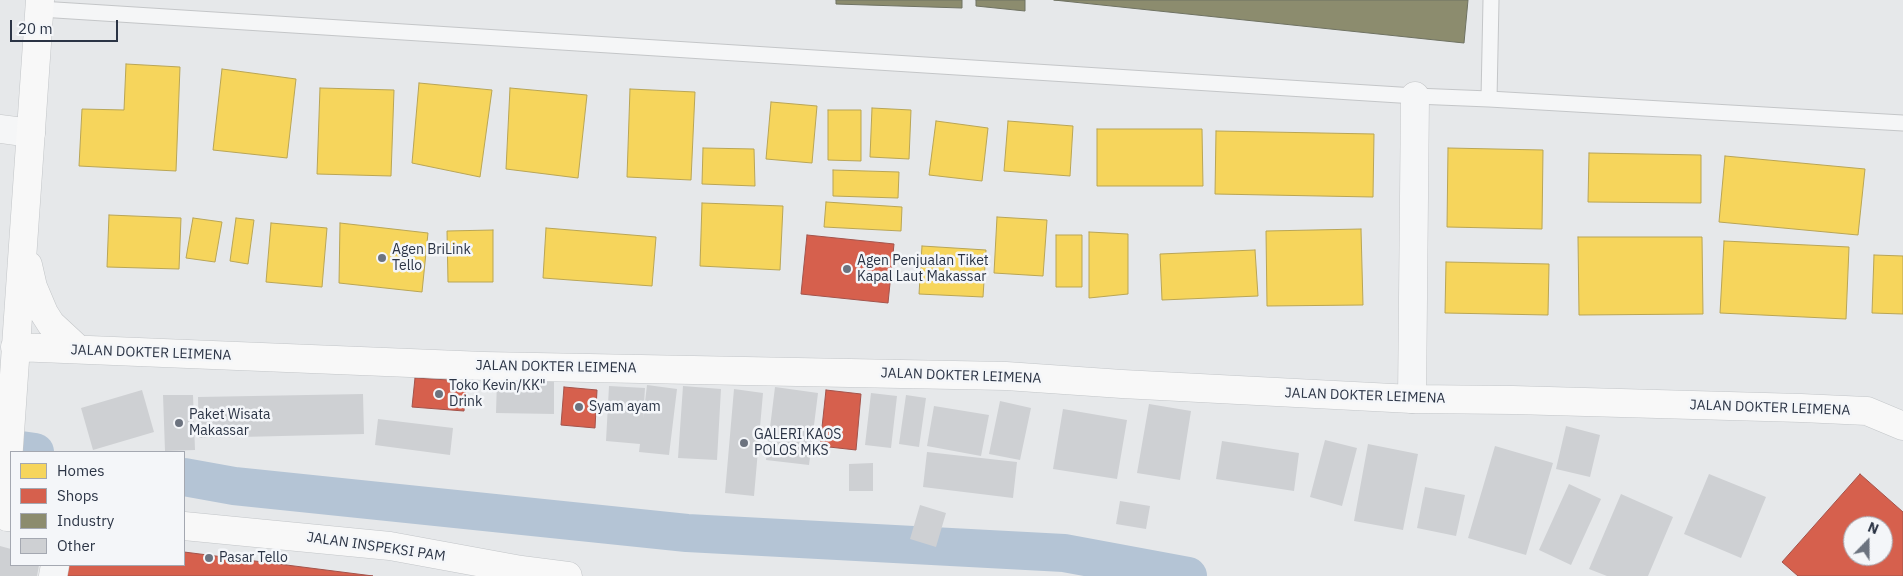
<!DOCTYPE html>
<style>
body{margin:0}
#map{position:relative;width:1903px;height:576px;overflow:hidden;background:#e6e8ea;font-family:"IBM Plex Sans",sans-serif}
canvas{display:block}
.legend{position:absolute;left:10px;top:451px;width:175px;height:115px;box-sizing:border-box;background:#f4f6f9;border:1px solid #a4a8b1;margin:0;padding:6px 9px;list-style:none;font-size:15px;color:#2b3445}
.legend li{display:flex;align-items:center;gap:10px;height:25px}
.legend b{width:25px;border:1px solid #a4a8b1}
.north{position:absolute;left:1843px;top:516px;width:50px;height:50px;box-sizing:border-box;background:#f4f6f9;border:1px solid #a4a8b1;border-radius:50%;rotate:22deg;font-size:14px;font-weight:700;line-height:20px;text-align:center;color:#2b3445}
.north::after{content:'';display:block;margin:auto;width:18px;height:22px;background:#6c737f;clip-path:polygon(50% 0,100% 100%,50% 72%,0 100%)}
.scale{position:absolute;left:10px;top:20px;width:108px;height:22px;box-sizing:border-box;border:2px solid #2b3445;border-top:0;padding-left:6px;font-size:15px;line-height:18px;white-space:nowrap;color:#2b3445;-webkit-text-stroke:4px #f4f6f9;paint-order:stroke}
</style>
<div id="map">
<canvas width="1903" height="576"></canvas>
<ul class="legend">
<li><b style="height:14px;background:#f6d55c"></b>Homes</li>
<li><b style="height:14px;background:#d6604d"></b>Shops</li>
<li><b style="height:14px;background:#8c8c6e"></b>Industry</li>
<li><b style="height:14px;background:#ced0d3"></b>Other</li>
</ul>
<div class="north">N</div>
<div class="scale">20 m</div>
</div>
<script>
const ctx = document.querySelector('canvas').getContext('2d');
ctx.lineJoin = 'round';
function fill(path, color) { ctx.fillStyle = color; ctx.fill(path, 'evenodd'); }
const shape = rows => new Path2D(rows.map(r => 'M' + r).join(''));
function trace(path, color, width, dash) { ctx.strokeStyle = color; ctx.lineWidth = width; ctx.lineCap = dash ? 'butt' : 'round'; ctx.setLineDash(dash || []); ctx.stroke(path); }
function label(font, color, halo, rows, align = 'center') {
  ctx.font = font + ' "IBM Plex Sans",sans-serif'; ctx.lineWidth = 5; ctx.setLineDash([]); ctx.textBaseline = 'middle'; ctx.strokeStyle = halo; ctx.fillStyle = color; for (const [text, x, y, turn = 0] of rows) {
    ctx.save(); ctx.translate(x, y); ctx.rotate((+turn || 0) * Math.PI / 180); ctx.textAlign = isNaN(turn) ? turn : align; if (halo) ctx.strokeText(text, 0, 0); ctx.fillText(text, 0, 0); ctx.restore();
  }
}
const homes = shape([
 [126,64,180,67,176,171,79,166,82,109,124,110,126,64],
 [222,69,296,79,287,158,213,150,222,69],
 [419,83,492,90,480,177,412,163,419,83],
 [320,88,394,90,391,176,317,174,320,88],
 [510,88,587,95,578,178,506,169,510,88],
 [630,89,695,92,691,180,627,177,630,89],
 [771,102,817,106,812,163,766,159,771,102],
 [872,108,911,110,909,159,870,157,872,108],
 [828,110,861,110,861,161,828,160,828,110],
 [936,121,988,128,982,181,929,175,936,121],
 [1008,121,1073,126,1070,176,1004,171,1008,121],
 [1097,129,1202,129,1203,186,1097,186,1097,129],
 [1216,131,1374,134,1373,197,1215,194,1216,131],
 [703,148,754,149,755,186,702,184,703,148],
 [1448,148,1543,150,1542,229,1447,227,1448,148],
 [1589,153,1701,155,1701,203,1588,202,1589,153],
 [1725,156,1865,169,1858,235,1719,222,1725,156],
 [833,170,899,172,898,198,833,196,833,170],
 [826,202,902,207,901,231,824,227,826,202],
 [702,203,783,206,780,270,700,266,702,203],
 [109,215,181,218,179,269,107,267,109,215],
 [997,217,1047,220,1043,276,994,273,997,217],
 [193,218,222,222,215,262,186,258,193,218],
 [236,218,254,220,248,264,230,261,236,218],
 [271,223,327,228,322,287,266,282,271,223],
 [340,223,428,233,422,292,339,283,340,223],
 [546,228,656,237,652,286,543,278,546,228],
 [1361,229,1363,305,1267,306,1266,231,1361,229],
 [493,230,493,282,448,282,447,231,493,230],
 [1089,232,1128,234,1128,294,1089,298,1089,232],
 [1056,235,1082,235,1082,287,1056,287,1056,235],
 [1578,237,1702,237,1703,314,1579,315,1578,237],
 [1724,241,1849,247,1846,319,1720,313,1724,241],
 [922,246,986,250,983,297,919,294,922,246],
 [1255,250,1258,296,1162,300,1160,254,1255,250],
 [1874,255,1903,256,1903,314,1872,313,1874,255],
 [1446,262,1549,264,1548,315,1445,313,1446,262]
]);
fill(homes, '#f6d55c');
trace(homes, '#b9a555', 1);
const shops = shape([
 [807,235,894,244,888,303,801,294,807,235],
 [415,378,466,381,464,411,412,407,415,378],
 [564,387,597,390,595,428,561,425,564,387],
 [826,390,861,394,856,450,820,446,826,390],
 [1860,474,1903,512,1903,576,1798,576,1782,562,1860,474],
 [1853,526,1883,526,1883,556,1853,556,1853,526],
 [184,552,373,576,63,576,66,565,184,565,184,552]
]);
fill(shops, '#d6604d');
trace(shops, '#a3534b', 1);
const industry = shape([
 [836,0,962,0,962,8,836,4,836,0],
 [976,0,1025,0,1025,11,976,6,976,0],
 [1054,0,1468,0,1464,43,1054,0]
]);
fill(industry, '#8c8c6e');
trace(industry, '#6f7262', 1);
trace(shape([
 [0,447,35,452],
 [184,477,234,486,687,533,1064,553,1188,576]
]), '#b4c4d5', 38);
fill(shape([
 [497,380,554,381,554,414,496,413],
 [647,385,677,389,669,455,639,452,640,444,606,441,609,386,645,388,643,419],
 [683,386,721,389,717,460,678,458],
 [775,387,818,393,809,465,766,460],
 [734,389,763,393,754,496,725,493],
 [142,390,154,432,93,450,81,408],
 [871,393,897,396,891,448,865,445],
 [363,394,364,434,199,438,198,397],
 [163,395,193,395,195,450,165,451],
 [906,395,926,398,919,447,899,444],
 [1000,401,1031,408,1020,460,989,454],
 [1149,404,1191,411,1180,480,1137,473],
 [934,406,989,415,981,456,927,446],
 [1063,409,1127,420,1117,479,1053,469],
 [378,419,453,428,450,455,375,445],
 [1566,426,1600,435,1590,477,1556,469],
 [1325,440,1357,448,1342,506,1310,497],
 [1222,441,1299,453,1294,491,1216,479],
 [1368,444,1418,454,1403,530,1354,521],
 [1495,446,1553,463,1526,555,1468,538],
 [927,452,1017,462,1013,498,923,487],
 [873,463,873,491,849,491,849,464],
 [1709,474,1766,497,1741,558,1684,534],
 [1569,484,1601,499,1571,565,1539,550],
 [1425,487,1465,495,1456,536,1417,528],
 [1621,494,1673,517,1648,576,1607,576,1589,569],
 [1120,501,1150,506,1146,529,1116,524],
 [920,505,946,513,936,547,910,539],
 [0,546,11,549,11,565,39,565,37,576,0,576]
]), '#ced0d3');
const lane = shape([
 [40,9,1415,96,1489,99,1903,123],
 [1489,99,1491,0]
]);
const street = shape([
 [0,129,31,133],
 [1412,399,1415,96],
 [53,576,55,565]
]);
const primary = shape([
 [28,265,33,287,44,313,51,324,78,349],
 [15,347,484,366,1006,376,1122,384,1412,399,1513,400,1801,408,1867,411,1903,426],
 [11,517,7,517,7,476,40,0],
 [184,526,390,546,521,570,568,576]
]);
trace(lane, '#c4c6c8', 17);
trace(street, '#c4c6c8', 29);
trace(primary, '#c2c5c8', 29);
trace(lane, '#f5f6f7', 15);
trace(street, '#f5f6f7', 28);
trace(primary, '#f8f8f8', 28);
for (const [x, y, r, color] of [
 [382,258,5,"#6c737f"],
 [847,269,5,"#6c737f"],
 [439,394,5,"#6c737f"],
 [579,407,5,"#6c737f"],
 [179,423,5,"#6c737f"],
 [744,443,5,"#6c737f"],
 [209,558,5,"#6c737f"]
]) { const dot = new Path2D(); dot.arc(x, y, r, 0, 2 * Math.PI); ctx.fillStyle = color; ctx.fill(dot); trace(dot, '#f4f6f9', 2); }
label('14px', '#2b3445', '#f4f6f9', [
 ["Agen BriLink",392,250],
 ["Tello",392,266],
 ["Agen Penjualan Tiket",857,261],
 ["Kapal Laut Makassar",857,277],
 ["Toko Kevin/KK\"",449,386],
 ["Drink",449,402],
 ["Syam ayam",589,407],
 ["Paket Wisata",189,415],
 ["Makassar",189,431],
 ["GALERI KAOS",754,435],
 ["POLOS MKS",754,451],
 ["Pasar Tello",219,558]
], 'left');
label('14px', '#2b3445', '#f4f6f9', [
 ["JALAN DOKTER LEIMENA",151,353,2],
 ["JALAN DOKTER LEIMENA",556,367,1],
 ["JALAN DOKTER LEIMENA",961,376,2],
 ["JALAN DOKTER LEIMENA",1365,396,2],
 ["JALAN DOKTER LEIMENA",1770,408,2],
 ["JALAN INSPEKSI PAM",376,547,8]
]);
</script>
